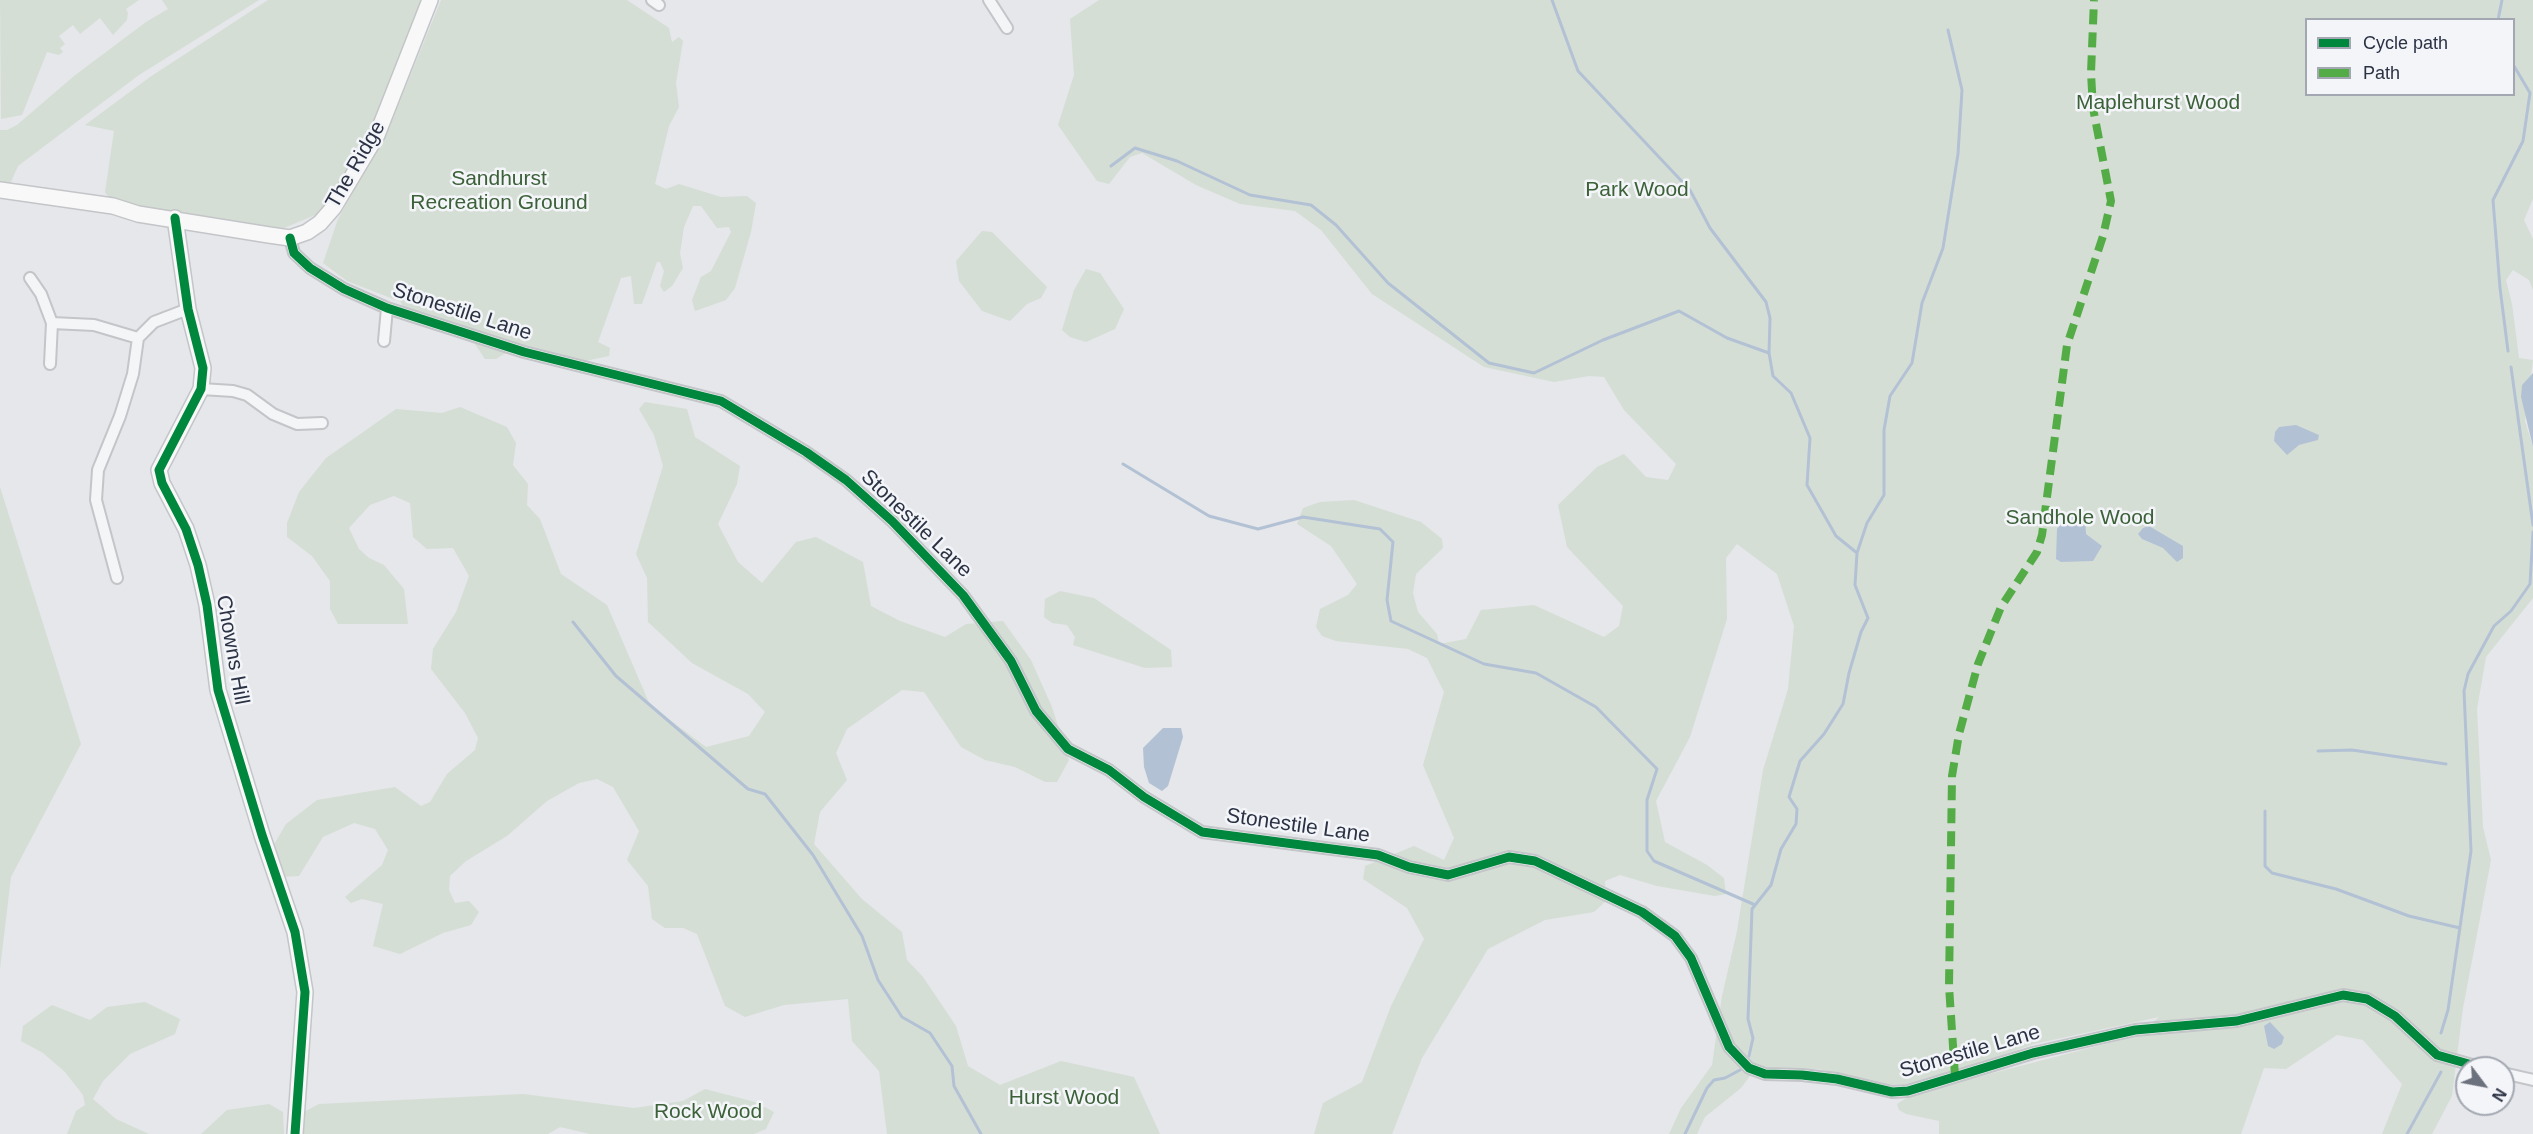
<!DOCTYPE html>
<style>
body{margin:0}
#map{position:relative;width:2533px;height:1134px;overflow:hidden;background:#e5e7ea;font-family:Helvetica,sans-serif}
canvas{display:block}
.legend{position:absolute;left:2305px;top:18px;width:210px;height:78px;box-sizing:border-box;background:#f3f5f9;border:2px solid #a3a7b1;margin:0;padding:8px 10px;list-style:none;font-size:18px;color:#2b3244}
.legend li{display:flex;align-items:center;gap:12px;height:30px}
.legend b{width:30px;border:2px solid #a3a7b1}
.north{position:absolute;left:2455px;top:1056px;width:60px;height:60px;box-sizing:border-box;background:#f3f5f9;border:2px solid #a3a7b1;border-radius:50%;rotate:122deg;font-size:16px;font-weight:700;line-height:24px;text-align:center;color:#2b3244}
.north::after{content:'';display:block;margin:auto;width:21px;height:27px;background:#6c717e;clip-path:polygon(50% 0,100% 100%,50% 72%,0 100%)}
</style>
<div id="map">
<canvas width="2533" height="1134"></canvas>
<ul class="legend">
<li><b style="height:8px;background:#00873e"></b>Cycle path</li>
<li><b style="height:8px;background:#54ac47"></b>Path</li>
</ul>
<div class="north">N</div>
</div>
<script>
const ctx = document.querySelector('canvas').getContext('2d');
ctx.lineJoin = 'round';
function fill(path, color) { ctx.fillStyle = color; ctx.fill(path, 'evenodd'); }
const shape = rows => new Path2D(rows.map(r => 'M' + r).join(''));
function trace(path, color, width, dash) { ctx.strokeStyle = color; ctx.lineWidth = width; ctx.lineCap = dash ? 'butt' : 'round'; ctx.setLineDash(dash || []); ctx.stroke(path); }
function label(font, color, halo, rows, align = 'center') {
  ctx.font = font + ' Helvetica,sans-serif'; ctx.lineWidth = 5; ctx.setLineDash([]); ctx.textBaseline = 'middle'; ctx.strokeStyle = halo; ctx.fillStyle = color; for (const [text, x, y, turn = 0] of rows) {
    ctx.save(); ctx.translate(x, y); ctx.rotate((+turn || 0) * Math.PI / 180); ctx.textAlign = isNaN(turn) ? turn : align; if (halo) ctx.strokeText(text, 0, 0); ctx.fillText(text, 0, 0); ctx.restore();
  }
}
fill(shape([
 [0,0,139,0,126,9,128,13,127,20,113,35,100,18,80,34,73,25,59,36,65,44,60,48,63,52,59,55,47,52,22,115,1,119],
 [162,0,259,0,139,75,18,166,10,184,5,187,0,185,0,130,7,130,17,125,74,76,146,22,168,9],
 [268,0,425,0,385,109,341,190,320,213,284,228,216,220,111,201,105,192,114,131,85,125,150,77],
 [441,0,627,0,669,28,672,42,679,37,683,41,676,83,679,107,669,126,655,184,666,189,679,184,721,197,747,196,756,203,751,232,735,288,726,300,695,311,692,300,701,277,711,271,731,232,729,227,717,228,701,206,693,206,684,227,680,253,683,268,672,286,664,292,660,286,664,271,660,262,657,262,642,304,634,304,631,276,621,278,598,342,610,348,609,356,557,367,531,355,509,351,496,359,485,359,475,344,404,315,401,302,347,281,323,263,338,219,388,130],
 [1099,0,2533,0,2533,199,2524,220,2533,239,2533,290,2529,280,2513,270,2506,280,2512,304,2519,358,2533,360,2525,421,2533,447,2533,598,2486,657,2477,709,2483,827,2491,860,2463,1008,2452,1096,2432,1134,2382,1134,2402,1084,2363,1040,2337,1035,2286,1069,2264,1068,2241,1134,1939,1134,1939,1121,1906,1114,1899,1110,1897,1104,1908,1097,1932,1090,1932,1077,1909,1084,1887,1085,1819,1069,1774,1071,1758,1065,1741,1088,1705,1117,1697,1134,1669,1134,1681,1108,1712,1065,1722,996,1737,931,1763,770,1788,689,1794,626,1777,574,1737,544,1726,558,1727,619,1690,737,1656,801,1665,842,1707,865,1724,878,1726,894,1715,896,1657,886,1620,875,1605,881,1606,901,1594,912,1545,920,1488,949,1422,1058,1392,1134,1314,1134,1323,1103,1362,1082,1391,1006,1424,939,1407,908,1363,879,1365,866,1414,846,1444,860,1454,838,1423,765,1444,692,1427,658,1408,649,1336,641,1322,636,1316,627,1320,609,1348,595,1357,584,1331,546,1297,524,1303,508,1320,502,1354,500,1421,522,1442,539,1443,548,1416,574,1413,593,1418,612,1437,634,1439,644,1466,639,1481,610,1534,605,1604,637,1619,626,1623,606,1567,547,1558,505,1597,467,1624,454,1646,477,1668,480,1676,464,1624,410,1604,377,1589,376,1554,382,1484,367,1372,294,1321,230,1295,211,1240,204,1196,185,1142,153,1130,157,1109,184,1097,181,1058,125,1074,75,1070,19],
 [2306,20,2514,20,2514,94,2306,94],
 [2159,1017,2136,1036,1974,1078,1967,1068,2034,1044],
 [982,231,992,232,1047,287,1041,298,1027,304,1010,321,982,311,959,281,956,261],
 [1086,269,1100,273,1124,309,1115,329,1086,342,1070,337,1062,330,1074,290],
 [645,402,687,409,695,437,740,466,737,484,718,524,738,562,762,583,796,542,816,537,863,562,871,606,900,621,945,637,966,624,1003,621,1031,660,1052,707,1069,760,1057,782,1045,782,1015,767,985,760,961,747,924,692,902,690,847,729,836,753,847,780,820,812,814,844,862,899,902,932,907,960,923,977,956,1026,968,1066,1000,1085,1061,1061,1134,1077,1160,1134,887,1134,879,1071,852,1041,848,999,784,1005,745,1017,725,1006,697,934,683,928,665,928,652,919,648,886,627,860,639,831,613,787,597,779,579,783,547,801,507,836,466,861,450,876,449,890,455,903,469,901,479,912,471,925,443,933,400,954,373,946,383,904,362,899,351,903,345,897,382,865,388,850,375,829,354,823,323,837,299,876,280,877,273,846,286,824,317,800,395,787,421,806,430,802,447,774,475,750,478,738,465,713,431,669,433,649,456,612,469,576,453,548,427,549,413,537,410,503,394,496,370,505,349,528,359,549,369,558,384,565,404,589,408,624,338,624,330,609,330,581,312,556,287,537,287,523,299,492,326,458,396,409,442,413,460,407,507,427,516,443,513,465,528,484,527,505,540,519,561,574,607,605,650,705,706,747,749,736,765,712,748,694,692,663,648,622,647,578,636,554,663,466,654,435,639,409],
 [0,487,81,744,11,877,0,969],
 [1060,591,1094,598,1171,650,1172,667,1145,668,1073,645,1075,637,1067,625,1052,623,1044,617,1045,599],
 [145,1002,180,1019,175,1034,130,1054,103,1081,93,1099,116,1119,149,1134,67,1134,76,1111,85,1105,83,1095,65,1072,43,1053,21,1041,23,1026,52,1005,90,1020,107,1007],
 [705,1089,755,1102,774,1112,766,1129,754,1134,590,1134,560,1127,548,1134,300,1134,300,1114,319,1104,523,1094,634,1108,683,1101],
 [269,1104,283,1112,284,1134,201,1134,227,1110]
]), '#d5ded5');
fill(shape([
 [2533,373,2533,447,2521,397,2522,385],
 [2296,425,2319,435,2318,440,2299,445,2287,455,2274,441,2275,432,2279,427],
 [2077,513,2085,518,2086,534,2102,546,2093,561,2061,562,2056,559,2057,529,2064,519],
 [2149,526,2183,546,2183,558,2177,562,2163,548,2142,539,2138,534,2143,528],
 [1163,728,1181,728,1183,737,1168,786,1162,791,1149,783,1144,767,1143,748],
 [2270,1022,2284,1037,2282,1044,2274,1049,2268,1046,2264,1026]
]), '#b3c1d5');
trace(shape([
 [1552,0,1578,71,1690,190,1710,228,1766,302,1770,318,1769,353,1773,376,1791,393,1810,438,1807,485,1836,536,1857,553],
 [2498,20,2502,0],
 [1111,166,1135,148,1177,161,1250,195,1311,205,1336,225,1388,283,1489,363,1534,373,1603,340,1679,311,1727,338,1769,353],
 [2508,351,2500,288,2493,200,2523,141,2530,93,2514,66],
 [2511,367,2533,525],
 [1123,464,1209,516,1258,529,1303,517,1380,529,1393,542,1387,600,1391,621,1484,664,1536,673,1596,707,1657,769,1647,800,1647,851,1654,861,1753,904],
 [573,622,616,676,748,789,765,794,813,855,862,936,878,980,902,1017,930,1033,952,1066,954,1086,981,1134],
 [2318,751,2352,750,2446,764],
 [2265,811,2265,866,2272,873,2336,889,2409,916,2460,928],
 [2441,1033,2448,1010,2471,851,2464,691,2468,674,2494,626,2511,611,2530,584,2533,532],
 [1749,1056,1753,1038,1748,1019,1752,909,1771,885,1781,849,1796,824,1797,809,1789,797,1800,761,1824,734,1843,704,1849,673,1861,632,1868,618,1855,585,1857,553,1867,523,1884,495,1884,430,1890,396,1912,363,1922,303,1943,248,1958,154,1962,90,1948,30],
 [1685,1134,1707,1088,1714,1080,1725,1078,1740,1070],
 [2407,1134,2441,1072]
]), '#b3c1d5', 3);
const street = shape([
 [652,0,659,5],
 [989,0,1007,28],
 [290,238,294,253,310,268,344,289,387,308,524,352,721,401,806,452,846,480,892,521,963,595,1011,661,1036,711,1068,749,1109,770,1144,797,1202,832,1378,855,1409,867,1448,875,1509,857,1535,861,1642,912,1675,936,1691,958,1729,1047,1749,1068,1765,1074,1802,1075,1837,1079,1892,1092,1908,1091,2033,1053,2135,1030,2237,1021,2343,995,2367,999,2395,1016,2437,1055,2483,1068],
 [30,278,41,294,52,323,50,364],
 [52,323,94,325,138,338],
 [384,341,387,308],
 [201,389,233,391,247,395,273,414,297,424,322,423],
 [117,578,96,500,98,470,120,416,133,374,138,338,154,322,188,309],
 [2503,1073,2533,1080]
]);
const secondary = shape([
 [0,190,113,206,138,214,269,235,290,238,307,232,320,223,334,207,377,135,430,0],
 [175,218,188,309,203,368,201,389,159,470,162,483,186,529,198,565,207,605,218,690,262,835,295,932,305,992,295,1134]
]);
trace(street, '#c3c5c8', 14);
trace(secondary, '#c3c5c8', 18);
trace(street, '#f4f5f7', 10);
trace(secondary, '#f8f8f8', 15);
trace(shape([
 [1955,1076,1949,986,1952,776,1959,734,1978,664,2001,607,2037,552,2042,535,2067,345,2103,236,2111,201,2093,108,2091,73,2094,0]
]), '#54ac47', 8, [15, 8]);
trace(shape([
 [175,218,188,309,203,368,201,389,159,470,162,483,186,529,198,565,207,605,218,690,262,835,295,932,305,992,295,1134],
 [290,238,294,253,310,268,344,289,387,308,524,352,721,401,806,452,846,480,892,521,963,595,1011,661,1036,711,1068,749,1109,770,1144,797,1202,832,1378,855,1409,867,1448,875,1509,857,1535,861,1642,912,1675,936,1691,958,1729,1047,1749,1068,1765,1074,1802,1075,1837,1079,1892,1092,1908,1091,2033,1053,2135,1030,2237,1021,2343,995,2367,999,2395,1016,2437,1055,2483,1068]
]), '#00873e', 9);
label('21px', '#3c6138', '#f3f5f9', [
 ["Maplehurst Wood",2158,103],
 ["Sandhurst",499,179],
 ["Recreation Ground",499,203],
 ["Park Wood",1637,190],
 ["Sandhole Wood",2080,518],
 ["Hurst Wood",1064,1098],
 ["Rock Wood",708,1112]
]);
label('21px', '#2b3244', '#f3f5f9', [
 ["The Ridge",356,165,-60],
 ["Stonestile Lane",462,312,18],
 ["Stonestile Lane",916,524,44],
 ["Chowns Hill",232,650,80],
 ["Stonestile Lane",1298,826,8],
 ["Stonestile Lane",1970,1052,-16]
]);
</script>
